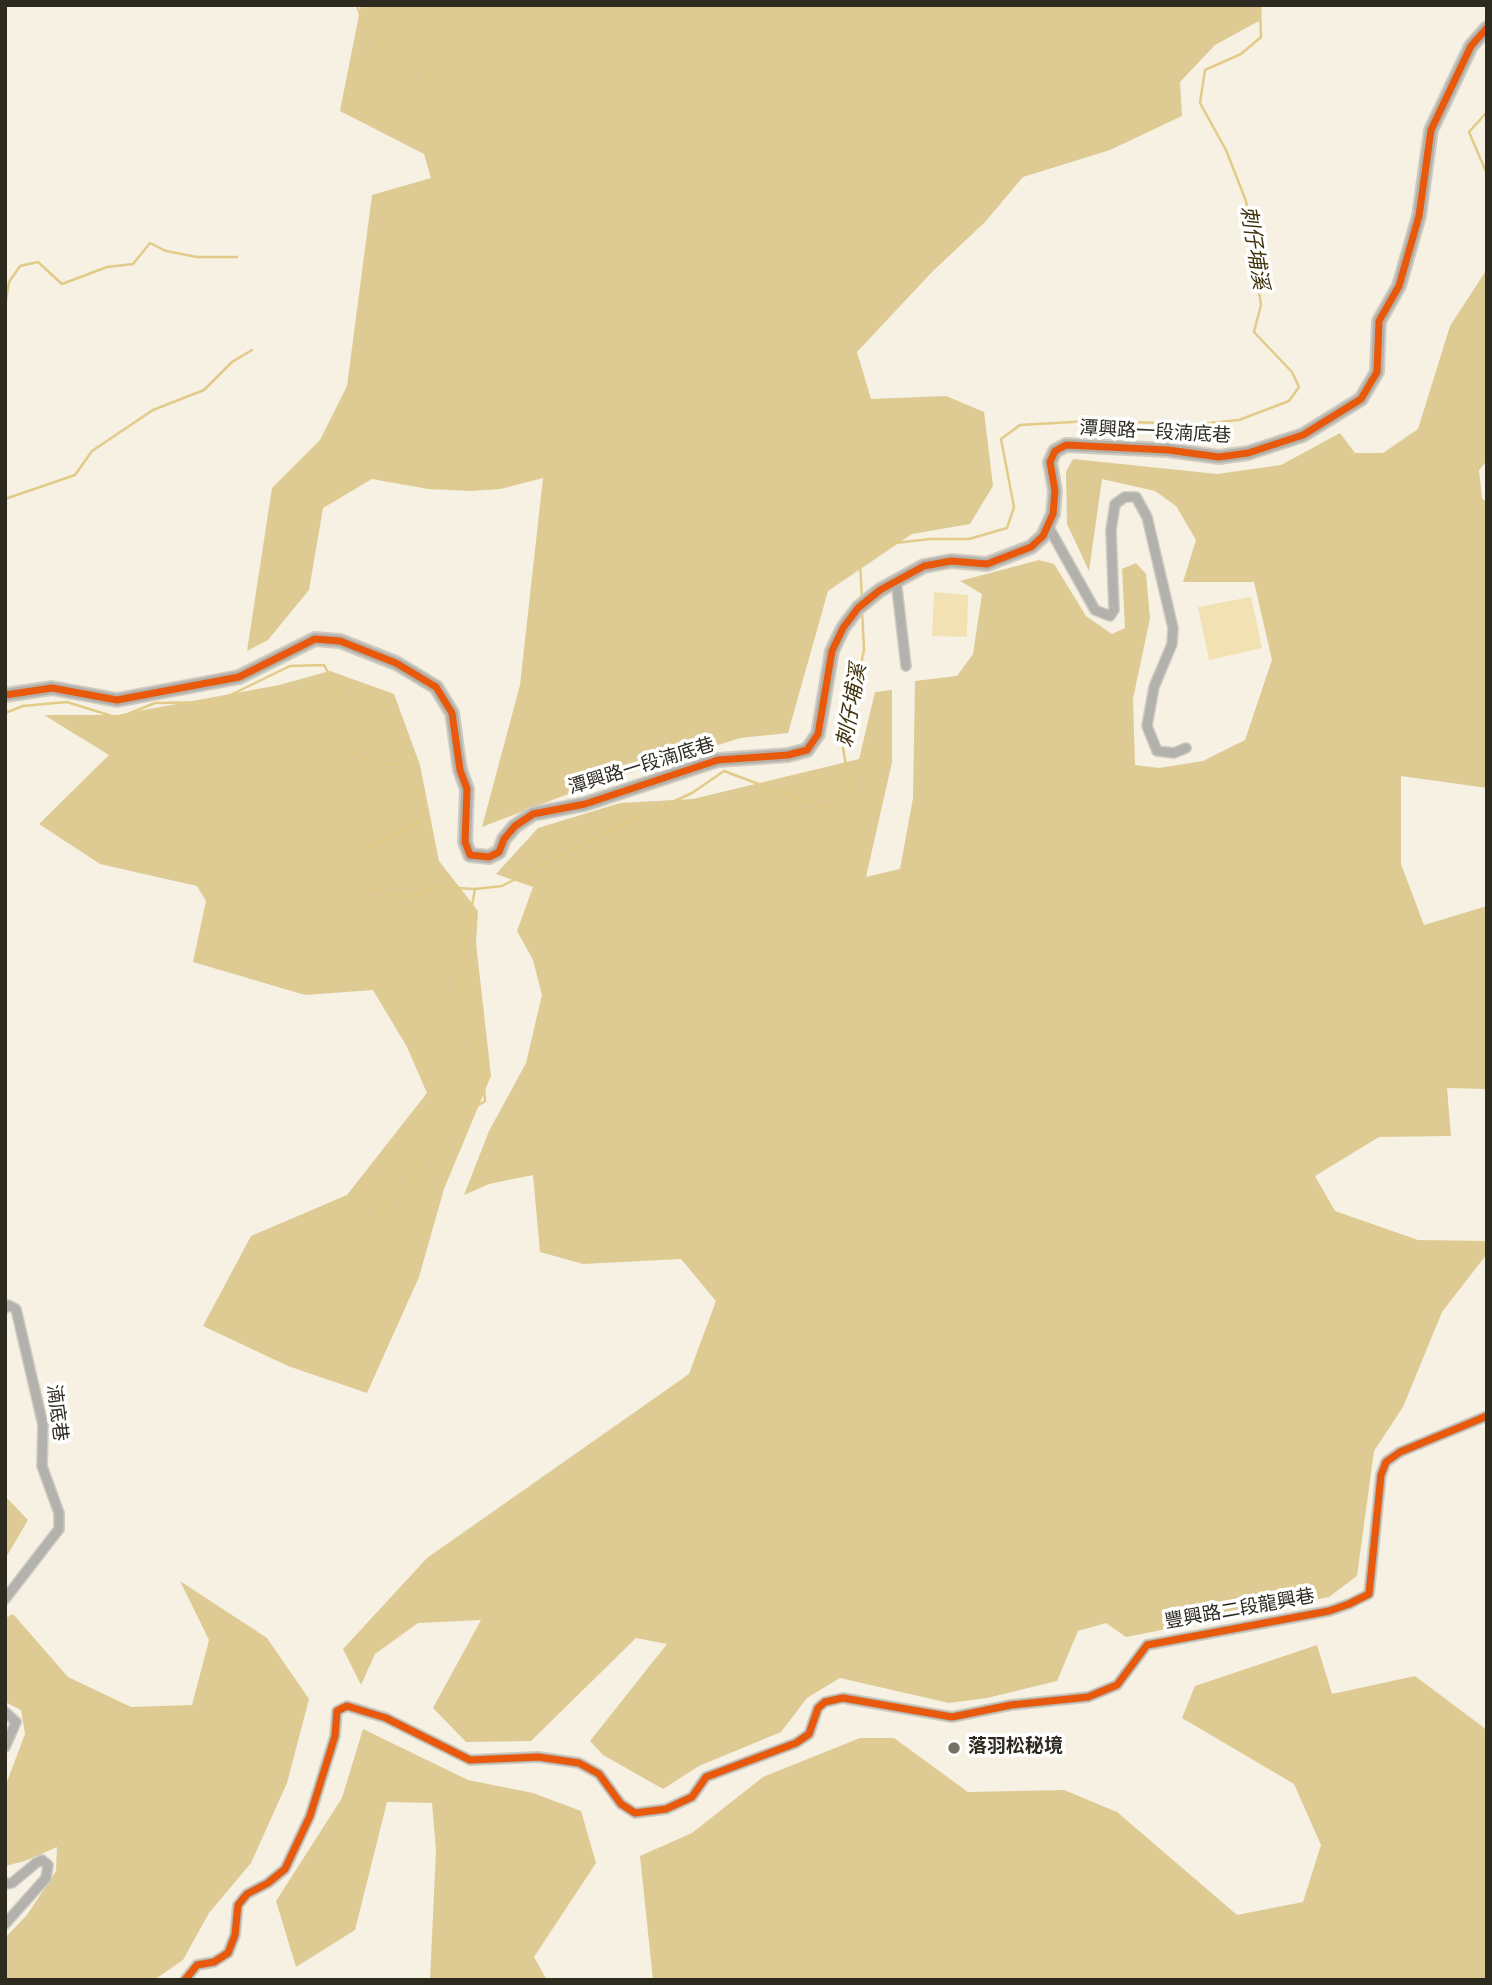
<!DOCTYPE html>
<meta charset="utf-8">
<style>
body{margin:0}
#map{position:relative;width:1492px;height:1985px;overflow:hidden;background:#f6f1e3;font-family:Overpass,sans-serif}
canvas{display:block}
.frame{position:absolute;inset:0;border:7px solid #2d2a20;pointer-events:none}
</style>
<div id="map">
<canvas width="1492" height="1985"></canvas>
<div class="frame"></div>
</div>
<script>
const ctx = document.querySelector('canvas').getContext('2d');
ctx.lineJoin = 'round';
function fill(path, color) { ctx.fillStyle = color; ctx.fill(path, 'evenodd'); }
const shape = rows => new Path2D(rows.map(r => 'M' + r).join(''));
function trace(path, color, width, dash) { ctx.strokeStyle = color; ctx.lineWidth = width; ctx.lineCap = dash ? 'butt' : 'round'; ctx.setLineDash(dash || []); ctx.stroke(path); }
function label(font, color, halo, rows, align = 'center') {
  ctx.font = font + ' Overpass,"Noto Sans TC",sans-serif'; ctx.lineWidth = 7; ctx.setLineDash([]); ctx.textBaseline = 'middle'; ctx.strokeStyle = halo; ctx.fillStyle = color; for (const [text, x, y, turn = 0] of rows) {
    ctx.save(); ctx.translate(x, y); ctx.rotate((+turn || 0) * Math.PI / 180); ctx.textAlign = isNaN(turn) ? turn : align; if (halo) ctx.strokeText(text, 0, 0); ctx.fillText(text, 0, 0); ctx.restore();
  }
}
fill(shape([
 [934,592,968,595,967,637,932,636],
 [1251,597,1262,648,1209,660,1198,607]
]), '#f2e1b2');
fill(shape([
 [361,5,1262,5,1259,21,1215,45,1180,82,1182,116,1110,150,1023,177,985,222,932,272,857,352,871,399,946,396,984,412,993,486,970,524,912,534,828,591,788,733,740,738,589,786,482,827,520,685,543,478,500,489,470,491,428,489,372,479,323,508,309,590,268,640,247,651,272,488,320,440,347,386,372,195,431,178,424,154,340,111],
 [1487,269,1487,461,1479,470,1482,498,1487,503,1487,788,1401,776,1401,864,1424,925,1487,906,1487,1089,1447,1088,1451,1136,1379,1137,1315,1176,1335,1211,1418,1240,1487,1241,1487,1254,1442,1312,1403,1407,1374,1451,1357,1576,1329,1597,1162,1630,1126,1637,1106,1623,1078,1631,1057,1681,987,1698,949,1703,840,1678,807,1698,781,1732,699,1766,663,1789,603,1755,590,1741,667,1644,636,1638,531,1741,466,1742,433,1708,481,1620,418,1623,375,1654,361,1685,343,1649,427,1558,689,1374,716,1301,681,1259,583,1264,540,1252,533,1175,489,1184,464,1195,489,1131,526,1063,542,995,533,960,517,931,533,887,496,874,538,828,620,803,693,799,859,759,875,692,892,690,892,762,866,877,900,869,913,798,915,681,957,676,973,654,982,594,960,581,1039,560,1054,564,1086,616,1112,634,1125,628,1122,569,1136,563,1146,574,1150,618,1133,699,1135,765,1159,768,1203,761,1245,740,1272,660,1254,582,1183,582,1196,540,1176,506,1155,491,1102,479,1089,571,1067,524,1066,472,1073,459,1217,474,1281,465,1340,433,1355,453,1383,453,1418,429,1450,326],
 [330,671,394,694,420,765,439,861,478,911,476,943,491,1076,444,1189,419,1277,367,1393,288,1366,203,1326,251,1236,347,1195,427,1093,407,1047,373,990,305,995,193,962,206,901,197,886,100,864,39,824,109,755,44,715,117,715,279,685],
 [5,1496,28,1520,5,1559],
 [180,1581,267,1638,309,1699,287,1783,251,1863,209,1913,183,1960,154,1980,5,1980,5,1938,27,1915,56,1871,57,1847,25,1861,5,1866,5,1787,25,1734,21,1710,5,1702,5,1618,13,1614,68,1677,131,1707,192,1705,209,1640],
 [1317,1645,1332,1694,1415,1676,1487,1730,1487,1980,653,1980,640,1856,692,1833,763,1777,860,1738,894,1738,968,1792,1064,1790,1117,1812,1237,1915,1303,1902,1321,1845,1294,1784,1182,1718,1195,1686],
 [363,1729,468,1780,533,1793,581,1811,596,1863,534,1957,547,1980,430,1980,436,1850,432,1803,387,1802,355,1930,296,1967,276,1901,342,1798]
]), '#deca93');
trace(shape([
 [357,5,362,21,387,52,427,73,471,116],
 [1487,112,1469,132,1487,174],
 [5,306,9,282,20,266,38,262,62,284,107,267,133,264,150,243,166,251,197,257,237,257],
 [5,499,75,475,92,451,153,410,204,390,232,362,252,350],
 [862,599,860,563,887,544,930,539,969,539,1007,528,1014,507,1001,439,1020,425,1090,421,1200,424,1239,420,1289,401,1299,387,1292,372,1254,332,1261,305,1246,201,1226,150,1200,103,1205,70,1241,54,1261,37,1260,5],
 [5,713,23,706,67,702,118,718,155,703,216,702,290,666,324,665,340,695,341,735,353,752,382,765,401,763,424,803,419,823,361,850,354,868,360,887,405,897,439,887,475,889,502,886,609,831,692,793,724,771,806,802,840,809,850,789,843,748,864,650,862,609],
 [313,1278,335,1268,366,1239,389,1198,413,1180,422,1142,485,1101,482,1059,475,1035,460,1007,465,944,475,889]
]), '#e2cb89', 2.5);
const minor = shape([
 [1048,526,1095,610,1110,616,1114,610,1111,530,1115,504,1125,497,1136,497,1147,517,1173,628,1172,644,1154,687,1147,726,1157,751,1174,753,1186,748],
 [896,580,906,666],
 [5,1308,8,1305,16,1309,43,1425,42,1466,59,1513,59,1529,5,1599],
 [5,1712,16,1722,5,1747],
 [5,1884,12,1883,36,1863,42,1860,48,1865,46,1878,5,1924],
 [185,1980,197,1965,214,1962,228,1953,235,1935,238,1905,247,1894,268,1883,285,1869,310,1816,335,1736,337,1711,347,1706,386,1718,470,1760,538,1757,579,1763,599,1774,621,1804,635,1813,666,1809,692,1797,706,1777,796,1743,809,1734,818,1708,825,1702,843,1698,952,1717,1011,1705,1088,1697,1117,1685,1147,1645,1329,1611,1349,1604,1369,1594,1381,1475,1386,1462,1400,1452,1487,1416]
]);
const tertiary = shape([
 [5,695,52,688,117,700,239,677,315,639,340,641,396,663,436,687,452,713,460,770,467,789,465,842,470,855,489,857,499,852,504,839,515,826,533,814,585,804,718,760,788,755,807,750,818,734,832,651,843,628,858,608,880,590,924,566,951,561,987,564,1031,547,1043,536,1053,514,1055,491,1050,462,1055,451,1066,445,1168,450,1219,457,1248,453,1303,435,1361,399,1377,372,1379,321,1399,286,1419,216,1431,130,1471,46,1487,28]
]);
trace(minor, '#d0ccc2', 12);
trace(tertiary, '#d0ccc2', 16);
trace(minor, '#b3b1ac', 9);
trace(tertiary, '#b3b1ac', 12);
trace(shape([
 [5,695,52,688,117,700,239,677,315,639,340,641,396,663,436,687,452,713,460,770,467,789,465,842,470,855,489,857,499,852,504,839,515,826,533,814,585,804,718,760,788,755,807,750,818,734,832,651,843,628,858,608,880,590,924,566,951,561,987,564,1031,547,1043,536,1053,514,1055,491,1050,462,1055,451,1066,445,1168,450,1219,457,1248,453,1303,435,1361,399,1377,372,1379,321,1399,286,1419,216,1431,130,1471,46,1487,28],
 [185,1980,197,1965,214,1962,228,1953,235,1935,238,1905,247,1894,268,1883,285,1869,310,1816,335,1736,337,1711,347,1706,386,1718,470,1760,538,1757,579,1763,599,1774,621,1804,635,1813,666,1809,692,1797,706,1777,796,1743,809,1734,818,1708,825,1702,843,1698,952,1717,1011,1705,1088,1697,1117,1685,1147,1645,1329,1611,1349,1604,1369,1594,1381,1475,1386,1462,1400,1452,1487,1416]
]), '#e8590c', 7);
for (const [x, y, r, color] of [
 [954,1748,7,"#737064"]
]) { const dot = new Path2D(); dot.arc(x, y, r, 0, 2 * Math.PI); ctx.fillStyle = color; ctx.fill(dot); trace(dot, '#fff', 2.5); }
label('19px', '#2d2a20', '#fff', [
 ["潭興路一段湳底巷",1155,434,3],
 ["潭興路一段湳底巷",642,768,-17],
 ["湳底巷",55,1413,83],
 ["豐興路二段龍興巷",1240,1611,-10]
]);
label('bold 19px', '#2d2a20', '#fff', [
 ["落羽松秘境",968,1748]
], 'left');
label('italic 21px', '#3f320b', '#fff', [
 ["刺仔埔溪",1252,248,81],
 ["刺仔埔溪",854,706,-80]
]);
</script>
